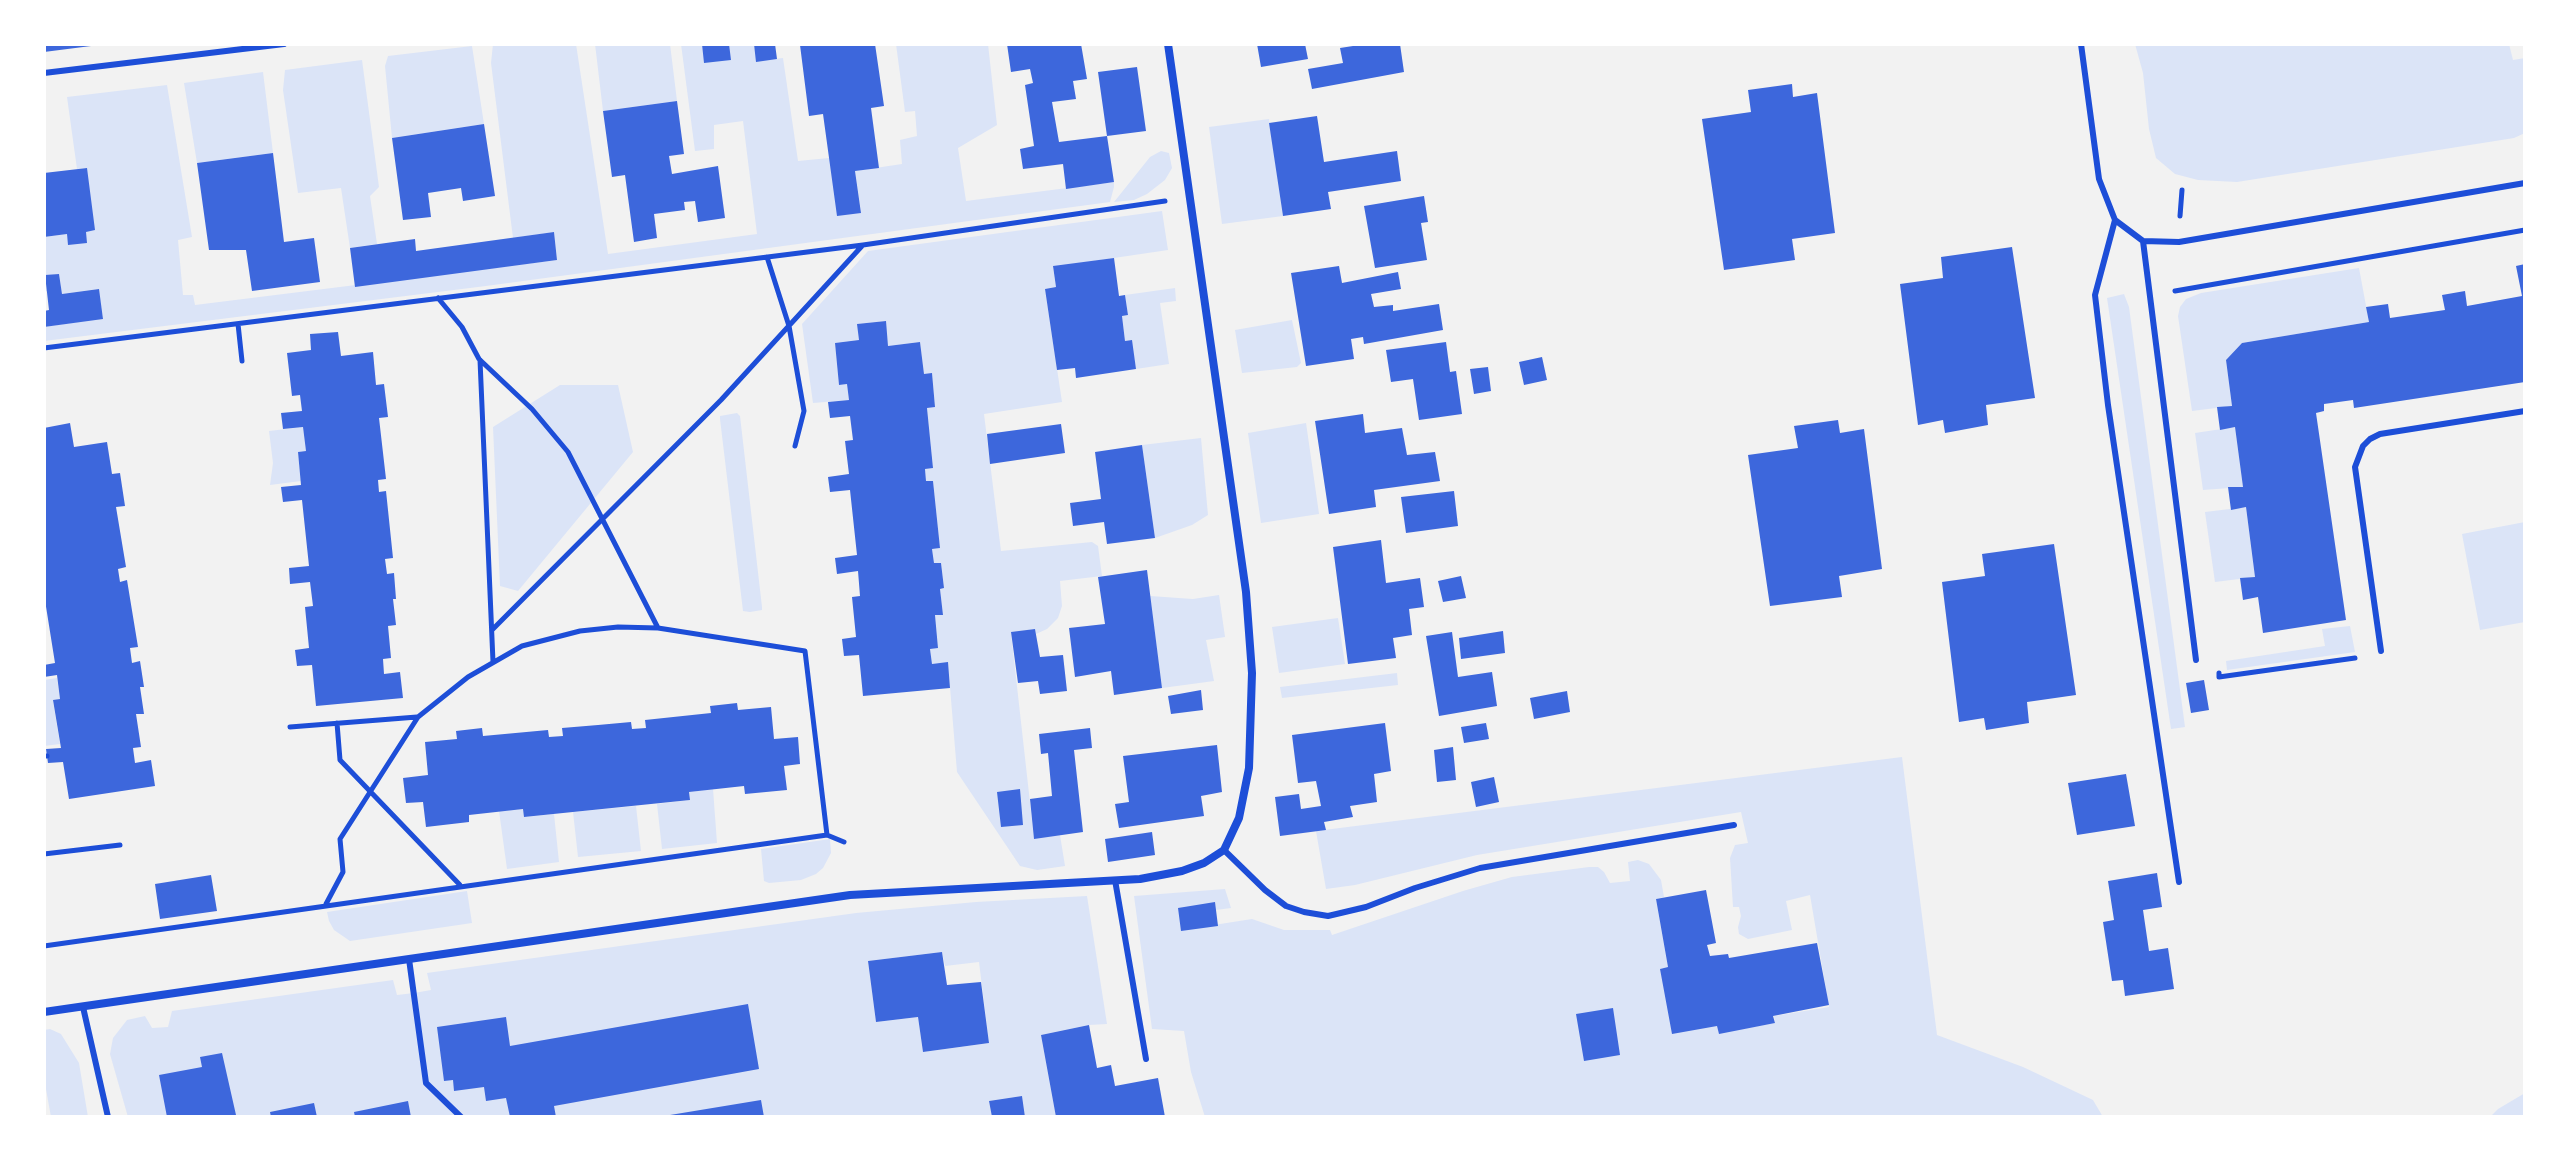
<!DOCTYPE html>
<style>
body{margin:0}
#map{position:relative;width:2569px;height:1161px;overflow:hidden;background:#f2f2f2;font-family:"Playfair Display",serif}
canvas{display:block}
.frame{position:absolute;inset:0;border:46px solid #fff;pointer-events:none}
</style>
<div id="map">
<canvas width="2569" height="1161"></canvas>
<div class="frame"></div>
</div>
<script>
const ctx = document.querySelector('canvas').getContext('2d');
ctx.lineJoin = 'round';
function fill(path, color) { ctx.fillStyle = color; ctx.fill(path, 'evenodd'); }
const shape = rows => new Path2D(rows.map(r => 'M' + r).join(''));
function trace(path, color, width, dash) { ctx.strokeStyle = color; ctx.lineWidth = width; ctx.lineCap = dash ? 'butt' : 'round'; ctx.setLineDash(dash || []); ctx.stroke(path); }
fill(shape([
 [493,44,576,44,608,254,757,234,743,121,714,125,714,149,695,151,681,44,754,44,757,61,783,58,798,161,829,158,861,212,855,171,902,164,900,140,917,136,915,111,905,112,896,44,988,44,997,125,958,148,966,201,1114,182,1114,187,1110,202,486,286,44,341,44,327,103,318,98,289,62,294,59,274,45,276,47,291,44,291,44,237,67,234,69,245,86,232,86,168,77,169,67,97,167,85,192,237,178,240,183,295,193,295,195,305,557,260,554,232,513,238,491,63],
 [595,44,670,44,677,101,603,111],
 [2135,44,2509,44,2513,60,2525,58,2525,133,2514,138,2237,182,2198,180,2175,174,2156,158,2149,129,2143,73],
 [472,46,484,124,392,138,385,66,388,56],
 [362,60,379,187,370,196,377,244,350,248,341,188,298,193,283,90,285,70],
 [263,72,273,153,197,163,184,83],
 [1269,119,1283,216,1222,224,1209,127],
 [1161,151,1169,153,1172,168,1165,180,1147,194,1134,200,1114,202,1150,157],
 [1162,211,1168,250,1053,267,1056,287,1045,289,1062,402,984,414,1001,551,1092,542,1098,546,1102,576,1060,581,1062,606,1058,618,1047,629,1036,634,1035,629,1011,633,1034,838,1060,835,1065,866,1037,870,1020,866,957,772,948,663,932,664,930,649,938,647,935,615,943,615,940,589,944,588,941,563,934,563,932,549,940,548,933,481,926,481,925,469,933,467,927,408,935,406,932,374,924,374,920,342,888,346,885,321,858,324,859,340,835,343,839,385,847,384,849,400,813,403,802,324,868,251],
 [2359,268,2369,322,2242,343,2226,360,2232,406,2192,411,2178,316,2180,307,2186,299,2201,293],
 [1175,288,1176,301,1160,303,1169,364,1136,369,1131,340,1125,341,1122,316,1128,315,1125,295],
 [2124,294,2129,307,2185,727,2171,729,2107,298],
 [1292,320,1301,363,1297,367,1242,373,1235,330],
 [560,385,618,385,633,452,518,591,500,586,493,427],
 [737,413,740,416,762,607,762,610,750,612,743,611,720,419,720,416],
 [1306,423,1319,514,1261,523,1248,433],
 [303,427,306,451,298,452,301,481,270,485,273,463,269,431],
 [2235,427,2243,487,2203,490,2195,433],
 [1201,438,1208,515,1192,525,1155,538,1142,445],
 [2246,507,2255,577,2215,582,2205,512],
 [2525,522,2525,622,2480,630,2462,534],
 [1219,595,1225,637,1206,640,1214,681,1162,688,1150,596,1193,599],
 [1338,618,1345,664,1279,673,1272,627],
 [2350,626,2355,652,2227,670,2226,661,2325,646,2322,629],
 [1397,673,1398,685,1282,698,1280,687],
 [57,678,60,699,53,701,60,744,44,746,44,680],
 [1902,757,1937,1035,2023,1067,2093,1100,2103,1117,1205,1117,1191,1072,1184,1031,1152,1029,1134,896,1225,889,1231,908,1216,910,1215,902,1182,930,1252,919,1284,930,1330,930,1332,935,1463,891,1512,877,1589,867,1598,867,1604,872,1610,883,1630,881,1628,862,1638,860,1649,864,1661,880,1664,897,1656,899,1668,967,1660,969,1717,1026,1719,1033,1775,1023,1774,1016,1829,1007,1810,895,1786,901,1792,930,1748,939,1739,934,1738,927,1741,916,1739,907,1733,907,1730,858,1735,845,1748,843,1741,812,1477,855,1355,885,1326,889,1316,831],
 [713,789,717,843,662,849,657,804,690,800,689,792],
 [636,806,641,851,578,857,573,812],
 [523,809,525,817,554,814,559,862,507,869,499,811],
 [830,839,831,853,823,868,816,874,801,880,769,883,764,881,761,849],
 [467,891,472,923,350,941,334,930,329,921,327,912],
 [1087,896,1107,1024,1089,1025,1041,1035,1056,1117,1025,1117,1022,1096,989,1101,992,1117,128,1117,110,1054,113,1038,127,1020,145,1016,152,1028,168,1027,172,1011,393,980,397,995,414,993,431,990,427,973,856,913,976,902],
 [942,952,945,966,979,962,989,1043,923,1052,918,1017,876,1022,868,961],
 [50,1029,61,1034,79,1063,88,1117,51,1117,44,1078,44,1030],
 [2525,1093,2525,1117,2490,1117,2498,1109]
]), '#dbe4f7');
fill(shape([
 [44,44,91,44,91,46,44,52],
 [702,44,729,44,731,60,704,63],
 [754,44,775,44,777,59,756,62],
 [875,44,884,106,871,108,879,168,855,171,861,213,837,216,823,114,809,116,800,45],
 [1007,44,1081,44,1087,79,1073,81,1076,99,1052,102,1059,142,1107,136,1114,182,1066,189,1063,164,1023,169,1020,149,1034,146,1025,85,1033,83,1030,69,1011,72],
 [1257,44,1305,44,1308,59,1261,67],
 [1366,44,1400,44,1404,72,1312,89,1308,69,1343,63,1340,48],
 [1137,67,1146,131,1107,136,1098,72],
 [1792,84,1793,97,1817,93,1835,233,1792,239,1795,260,1724,270,1702,119,1751,112,1748,90],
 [677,101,684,154,669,156,672,174,718,166,725,218,698,222,695,201,684,202,685,210,654,214,657,238,634,242,625,175,612,177,603,111],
 [1317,116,1324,162,1397,151,1401,181,1328,192,1331,209,1283,216,1269,123],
 [484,124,495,196,463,201,461,188,428,193,431,217,403,220,392,138],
 [273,153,284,242,314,238,320,282,252,291,246,250,209,250,197,163],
 [87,168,95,230,86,232,87,243,68,245,67,234,44,237,44,173],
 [1424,196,1428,222,1421,223,1427,260,1375,268,1364,206],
 [554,232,557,260,355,287,350,248,415,239,416,251],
 [2012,247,2035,398,1986,405,1988,425,1945,433,1943,420,1918,425,1900,284,1943,278,1941,257],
 [1114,258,1119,296,1125,295,1128,315,1122,316,1125,341,1132,340,1136,369,1076,378,1075,368,1057,370,1045,289,1056,287,1053,266],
 [2525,264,2525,382,2354,408,2353,400,2324,404,2324,411,2316,413,2346,620,2263,633,2258,597,2243,600,2240,578,2255,577,2246,507,2231,510,2228,487,2243,487,2235,427,2220,430,2217,407,2232,406,2226,360,2242,343,2369,322,2366,307,2388,304,2390,318,2445,310,2442,295,2465,291,2467,306,2522,296,2516,266],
 [1339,266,1342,283,1398,272,1401,289,1371,294,1374,307,1393,305,1393,311,1439,304,1443,330,1364,344,1363,337,1351,339,1354,359,1306,366,1291,273],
 [59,274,62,294,99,289,103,319,44,327,44,311,49,310,45,275],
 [886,321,888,346,920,342,924,374,932,373,935,407,927,408,933,468,925,469,926,481,933,481,940,548,932,549,934,563,941,563,944,588,940,589,943,615,935,615,938,648,930,649,932,664,948,662,950,688,863,696,859,655,844,656,842,639,856,637,852,597,860,596,858,571,837,574,835,558,857,555,850,490,830,492,828,477,849,474,845,441,853,440,850,416,830,418,828,402,849,400,847,384,839,385,835,343,859,340,857,324],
 [338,332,341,356,373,352,376,385,384,384,388,417,379,418,386,479,378,480,379,492,386,491,393,558,385,559,387,574,394,573,396,599,393,599,396,625,388,626,391,658,383,659,384,674,400,672,403,698,316,706,312,665,297,666,295,650,309,648,305,607,313,606,310,582,290,584,289,568,309,566,302,500,283,502,281,487,301,485,298,452,306,451,303,427,283,429,281,413,302,411,300,395,292,396,287,353,311,350,310,334],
 [1446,342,1450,372,1456,371,1462,414,1419,420,1413,379,1391,382,1386,350],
 [1542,357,1547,380,1524,385,1519,362],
 [1488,367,1491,391,1474,394,1470,369],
 [1363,414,1365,433,1402,428,1407,455,1435,452,1440,481,1374,490,1376,507,1329,514,1315,421],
 [1838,420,1840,433,1864,429,1882,569,1839,576,1842,597,1770,606,1748,455,1798,448,1794,426],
 [70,423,74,447,107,442,112,474,120,473,125,506,116,507,126,567,118,569,120,582,127,580,138,647,130,648,132,663,140,661,144,687,140,687,144,714,136,714,141,747,133,748,135,763,151,760,155,786,69,799,63,762,48,763,46,749,61,748,53,700,60,699,57,675,44,677,44,665,55,663,44,594,44,428],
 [1061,424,1065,453,990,464,987,434],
 [1142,445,1155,538,1107,544,1104,522,1073,526,1070,503,1101,499,1095,452],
 [1454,491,1458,526,1406,533,1401,497],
 [1381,540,1386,583,1420,578,1424,607,1409,609,1412,635,1393,638,1396,658,1348,664,1333,547],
 [2054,544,2076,695,2027,702,2029,723,1986,730,1984,718,1959,722,1942,582,1985,576,1982,554],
 [1147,570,1162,688,1114,695,1111,671,1075,677,1069,628,1105,624,1098,577],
 [1461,576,1466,598,1443,602,1438,581],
 [1035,629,1040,657,1063,655,1067,691,1040,694,1038,681,1018,683,1011,632],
 [1503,631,1505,653,1461,659,1459,638],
 [1452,632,1458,677,1492,672,1497,706,1439,716,1426,636],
 [2204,680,2209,710,2191,713,2186,683],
 [1201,690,1203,710,1171,714,1168,696],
 [1567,691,1570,712,1534,719,1530,698],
 [737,703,738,710,771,707,774,739,798,737,800,764,784,766,787,790,745,794,744,786,689,792,690,800,524,817,523,809,469,815,469,822,426,827,423,802,406,803,403,778,428,775,425,742,457,739,456,731,482,728,483,736,548,730,549,737,563,736,562,728,598,725,631,722,632,729,646,728,645,720,711,713,710,706],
 [1385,723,1391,771,1374,774,1377,802,1350,806,1353,817,1324,822,1326,830,1280,836,1275,797,1299,794,1301,809,1321,806,1316,781,1298,783,1292,735],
 [1486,723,1489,739,1464,743,1461,727],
 [1090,728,1092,748,1074,750,1083,832,1034,839,1030,799,1052,796,1048,753,1041,754,1039,734],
 [1217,745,1222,792,1201,796,1204,816,1119,828,1115,804,1129,802,1123,756],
 [1453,747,1456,780,1437,782,1434,750],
 [2126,774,2135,826,2077,835,2068,783],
 [1494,777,1499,802,1476,807,1471,782],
 [1020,789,1023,825,1001,827,997,792],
 [1152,832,1155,855,1108,862,1105,839],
 [2157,873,2162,907,2143,910,2149,951,2168,948,2174,989,2125,996,2123,980,2112,981,2103,922,2114,920,2108,881],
 [211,875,217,911,160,919,155,884],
 [1706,890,1716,943,1707,945,1710,956,1728,954,1729,958,1817,943,1829,1005,1773,1016,1775,1023,1719,1034,1717,1026,1672,1034,1660,969,1668,967,1656,899],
 [1215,902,1218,926,1181,931,1178,908],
 [942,952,947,985,981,982,989,1043,923,1052,918,1017,876,1022,868,961],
 [748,1004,759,1069,554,1106,556,1117,510,1117,506,1098,486,1101,484,1087,454,1091,453,1080,444,1081,437,1027,506,1017,510,1046],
 [1613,1008,1620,1055,1584,1061,1576,1014],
 [1089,1025,1097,1068,1111,1065,1115,1086,1158,1078,1165,1117,1056,1117,1041,1035],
 [222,1053,236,1115,167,1117,159,1075,202,1067,200,1057],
 [1022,1096,1025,1117,992,1117,989,1101],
 [761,1100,764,1117,671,1117,670,1115],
 [408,1101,411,1117,355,1117,354,1112],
 [314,1103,317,1117,271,1117,270,1112]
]), '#3d67dc');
trace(shape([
 [2180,216,2182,190],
 [767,257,789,326,804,411,795,446],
 [2175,291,2525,230],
 [438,298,462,327,479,359,532,409,568,452,658,628],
 [238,324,242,361],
 [44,348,863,245,1165,201],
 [480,360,493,662],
 [492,630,721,400,862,246],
 [2219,673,2219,677,2355,658],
 [337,723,340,760,460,885],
 [290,727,417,717],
 [44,756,47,756],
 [827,835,844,842],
 [44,854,120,845],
 [44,946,827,835,805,651,658,628,618,627,580,631,522,646,468,677,418,717,340,839,343,872,326,904]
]), '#1d4ed8', 5);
trace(shape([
 [2081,44,2099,179,2115,220,2143,241,2179,242,2525,183],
 [44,73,284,44],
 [2115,220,2095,295,2108,405,2179,882],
 [2143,241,2196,660],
 [2381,651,2355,467,2363,446,2370,439,2380,434,2525,411],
 [1224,850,1265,890,1286,906,1304,912,1328,916,1366,907,1415,888,1480,868,1734,825],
 [1115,880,1146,1059],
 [409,959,426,1083,461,1117],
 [83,1007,108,1117]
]), '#1d4ed8', 6);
trace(shape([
 [44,1012,850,895,1140,879,1182,871,1204,863,1224,850,1239,818,1249,768,1252,673,1246,592,1168,44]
]), '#1d4ed8', 8);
</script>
